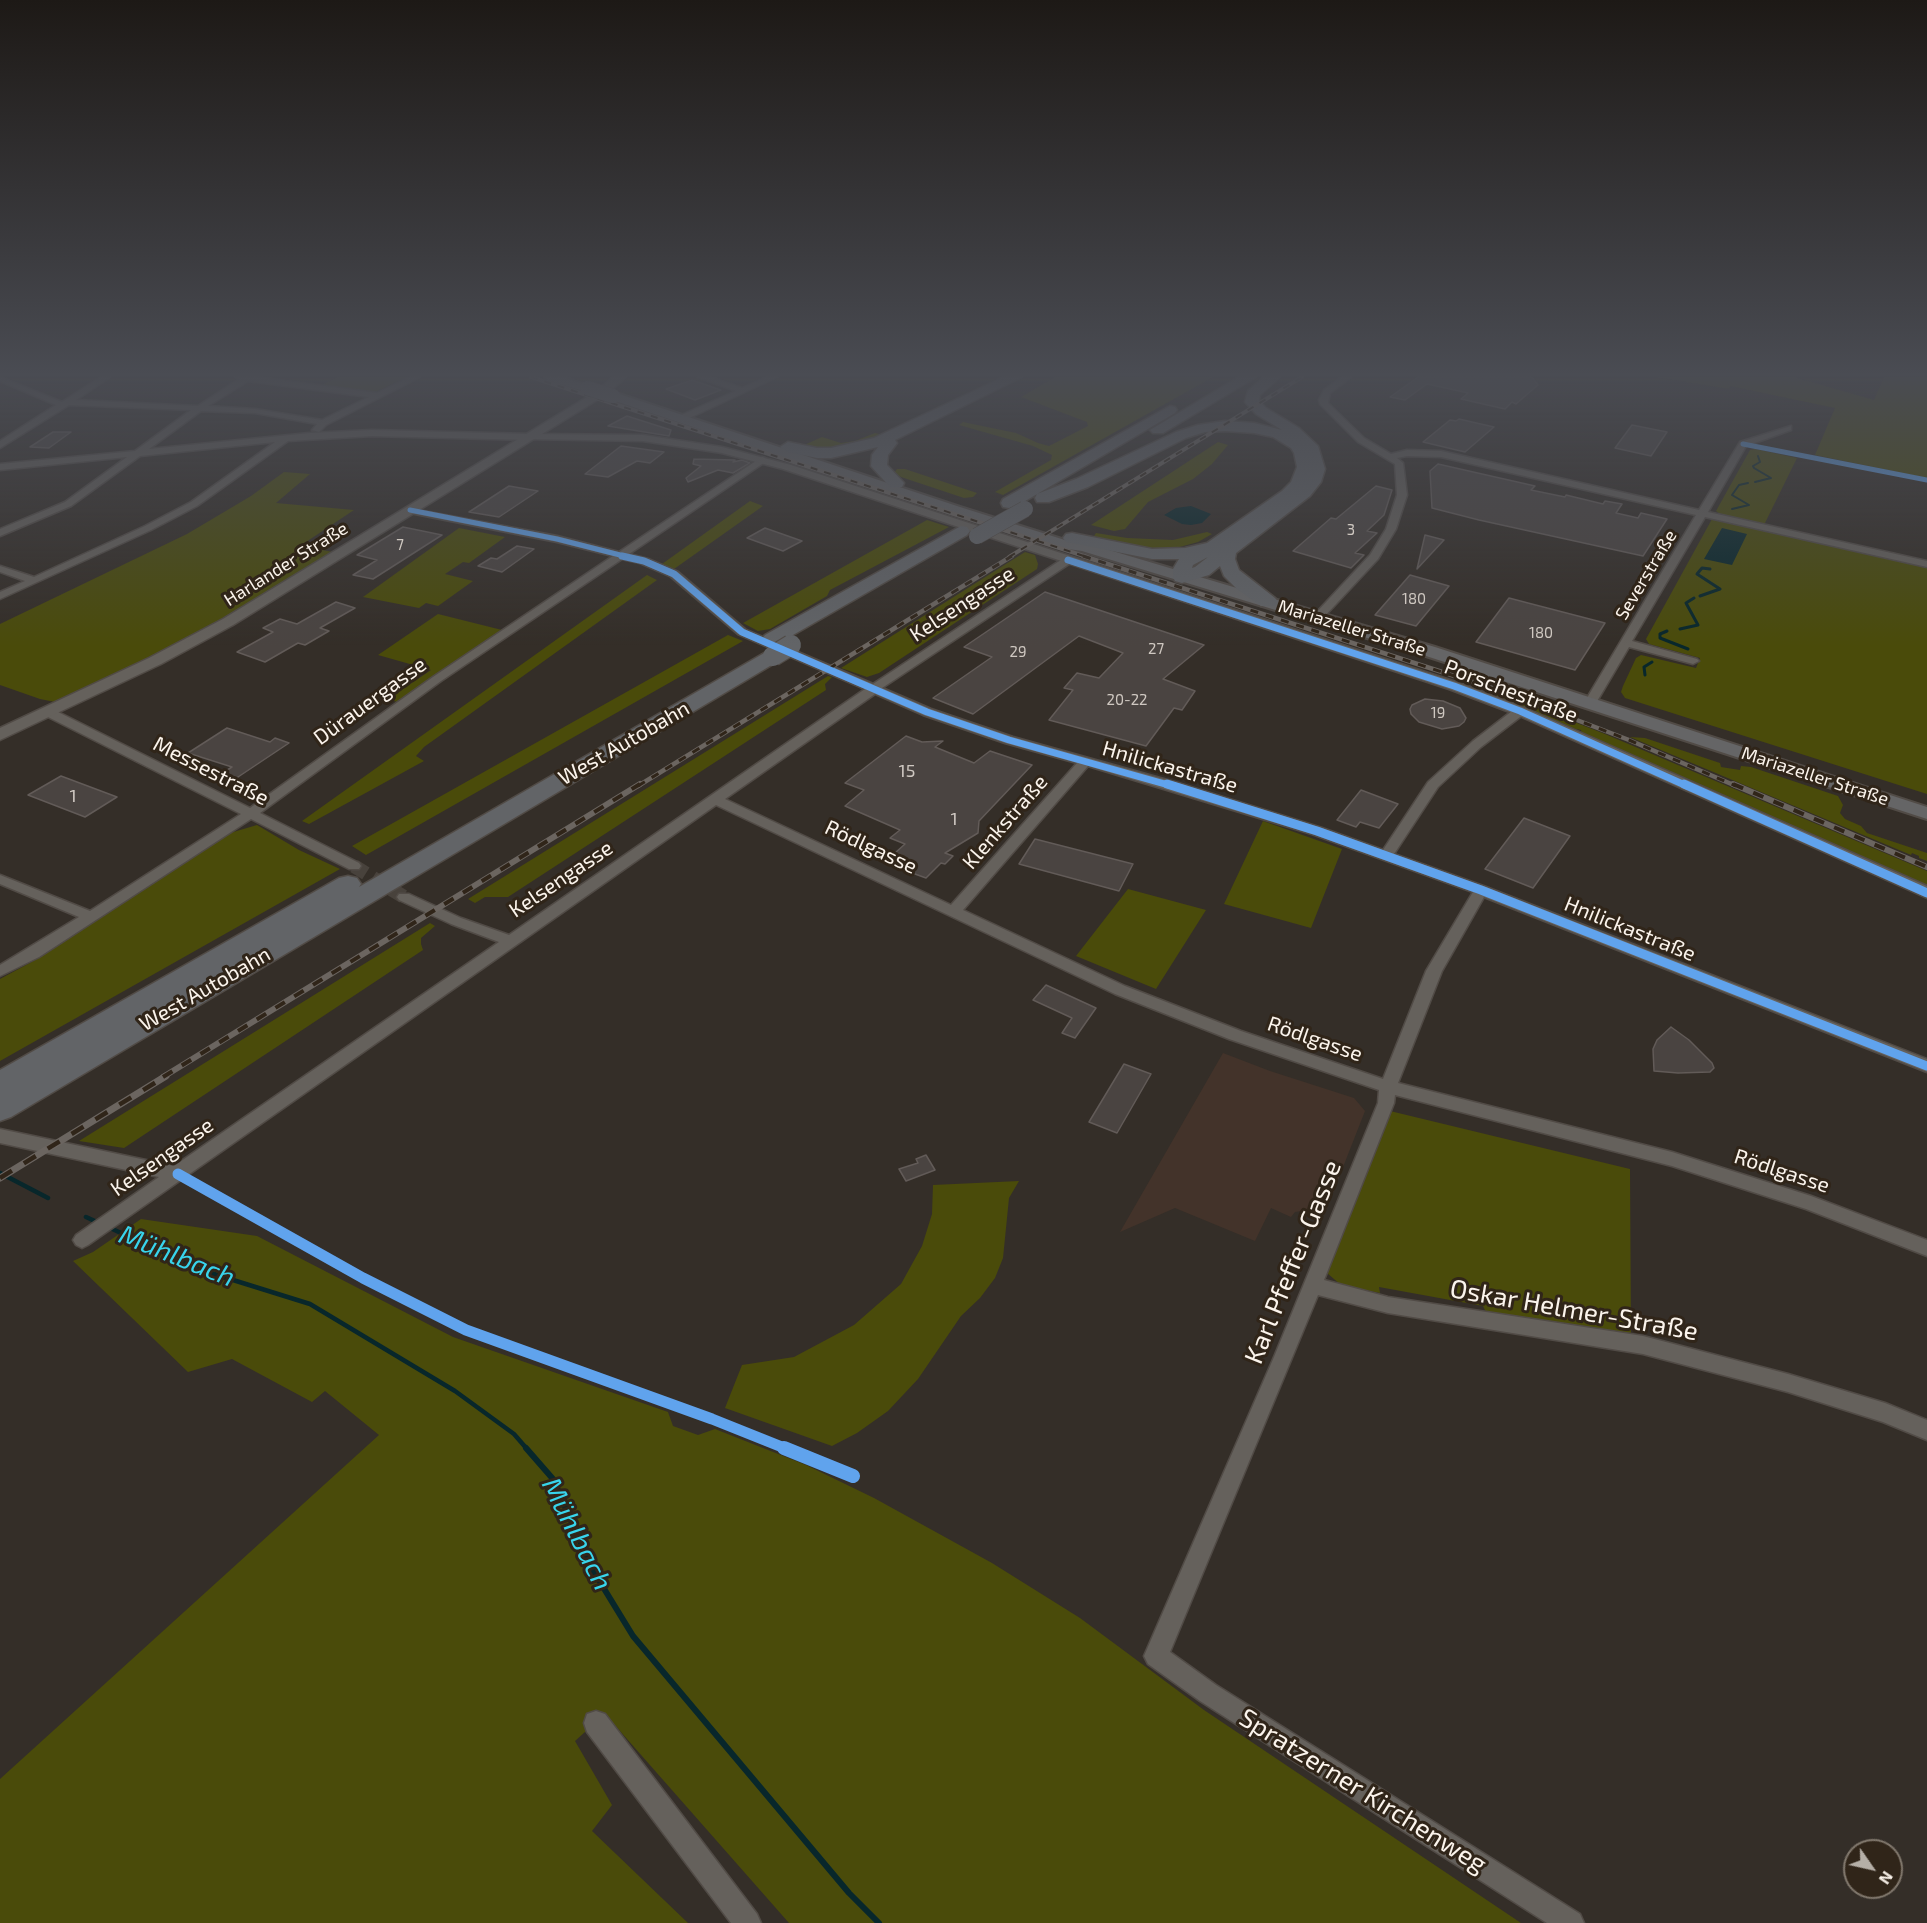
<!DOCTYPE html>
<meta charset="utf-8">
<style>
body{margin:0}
#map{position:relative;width:1927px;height:1923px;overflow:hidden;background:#342e28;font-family:"Exo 2",sans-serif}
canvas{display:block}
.north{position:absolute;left:1843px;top:1839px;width:60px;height:60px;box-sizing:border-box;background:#302519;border:2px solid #81786d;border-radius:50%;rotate:124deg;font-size:16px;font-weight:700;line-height:24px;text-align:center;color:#fbf4ec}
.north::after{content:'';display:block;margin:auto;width:21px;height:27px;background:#b5afa7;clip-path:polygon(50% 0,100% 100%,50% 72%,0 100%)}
</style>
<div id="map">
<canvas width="1927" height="1923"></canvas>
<div class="north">N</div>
</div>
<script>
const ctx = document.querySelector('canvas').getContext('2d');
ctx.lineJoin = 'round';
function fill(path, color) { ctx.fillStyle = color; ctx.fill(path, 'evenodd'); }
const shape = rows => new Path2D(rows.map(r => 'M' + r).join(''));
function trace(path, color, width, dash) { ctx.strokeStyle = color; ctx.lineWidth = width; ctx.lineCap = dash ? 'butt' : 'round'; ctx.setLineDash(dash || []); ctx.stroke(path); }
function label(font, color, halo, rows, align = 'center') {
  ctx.font = font + ' "Exo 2",sans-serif'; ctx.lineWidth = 6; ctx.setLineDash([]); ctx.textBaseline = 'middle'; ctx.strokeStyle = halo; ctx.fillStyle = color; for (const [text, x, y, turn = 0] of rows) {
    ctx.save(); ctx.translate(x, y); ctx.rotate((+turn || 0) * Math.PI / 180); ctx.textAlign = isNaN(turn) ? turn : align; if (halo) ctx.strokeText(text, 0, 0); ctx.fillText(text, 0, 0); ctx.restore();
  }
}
fill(shape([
 [1223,1053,1270,1071,1354,1098,1365,1111,1325,1213,1301,1211,1295,1212,1291,1217,1271,1208,1255,1241,1175,1208,1120,1232]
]), '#43332a');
fill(shape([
 [338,377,407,377,375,392,322,385],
 [1055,377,1213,377,1003,495,995,492,1051,460,1052,455,1033,446,959,425,963,422,1016,433,1038,443,1049,446,1088,426,1087,422,1021,397],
 [1656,377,1794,377,1874,400,1884,377,1927,377,1927,478,1815,455,1835,408,1730,386,1729,389],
 [875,433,887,436,832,452,802,446,822,437,841,443,855,441],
 [1218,442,1228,445,1212,464,1193,479,1148,502,1125,529,1114,531,1091,525],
 [1755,449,1797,458,1764,525,1720,514,1716,511,1750,450],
 [897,469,905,469,977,493,973,497,964,498,901,477,894,473],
 [284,472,310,474,276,503,354,510,300,546,333,552,189,639,60,703,40,699,0,685,0,624,187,534,251,496],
 [750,501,763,506,674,569,662,564],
 [1712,519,1927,568,1927,794,1625,698,1621,692,1623,686,1636,658,1641,655,1696,668,1700,658,1649,644,1646,639],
 [927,520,949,527,830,590,827,596,770,629,758,631,743,623],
 [459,528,505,537,469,563,463,562,445,574,473,581,438,606,426,603,419,608,363,597],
 [1207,532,1212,534,1198,542,1176,548,1152,549,1106,540,1094,536,1096,533,1127,538,1173,540],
 [1025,552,1035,555,1038,564,1037,569,879,673,867,677,841,668],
 [647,575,657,580,424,747,416,756,424,761,309,824,302,821],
 [438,614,502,630,397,702,388,699,431,670,378,655],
 [728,635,743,641,366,855,352,846],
 [828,676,832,677,825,684,826,690,508,897,485,897,475,903,468,899],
 [1492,690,1605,734,1927,871,1927,888,1582,734,1581,730,1566,727,1486,695],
 [1630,737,1645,738,1720,763,1721,767,1740,770,1741,766,1751,767,1838,796,1843,805,1840,813,1845,819,1861,826,1867,833,1927,853,1927,861,1919,858,1919,856,1912,853,1911,855,1880,842],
 [1263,821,1342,849,1311,928,1224,904],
 [257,825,299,850,340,869,0,1061,0,979,39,958,230,833],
 [1128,889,1206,910,1156,989,1076,956],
 [430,923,435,926,421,938,421,944,423,950,124,1148,79,1141],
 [1390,1111,1630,1169,1631,1338,1486,1312,1483,1306,1379,1287,1380,1293,1341,1285,1327,1273],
 [1019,1181,1009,1198,1003,1258,995,1278,980,1298,961,1316,918,1379,888,1411,857,1433,832,1446,725,1408,742,1365,794,1357,854,1325,901,1284,922,1246,932,1214,933,1185],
 [141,1219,257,1236,453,1337,668,1412,673,1426,698,1435,715,1429,806,1465,874,1498,992,1563,1080,1618,1204,1710,1521,1923,789,1923,605,1714,575,1741,612,1805,592,1831,688,1923,0,1923,0,1779,379,1435,325,1391,312,1402,232,1359,188,1372,73,1261,93,1252]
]), '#4a4b0a');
fill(shape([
 [1191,506,1211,514,1202,523,1191,525,1182,524,1164,515,1176,508],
 [1722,528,1747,534,1732,565,1704,559]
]), '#08272b');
trace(shape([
 [1755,482,1771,478,1754,468,1753,466,1760,462,1758,456],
 [1732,509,1749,505,1732,495,1739,485,1748,483]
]), '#08272b', 2);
trace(shape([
 [1700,596,1720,589,1697,574,1702,568,1710,569],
 [1680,629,1698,625,1686,603,1694,598],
 [1667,631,1660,634,1660,638,1688,649],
 [1645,675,1644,667,1652,662]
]), '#08272b', 3);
trace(shape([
 [0,1173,48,1198],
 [86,1217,99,1223],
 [108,1227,201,1270,310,1304,455,1391,514,1434,527,1449]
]), '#08272b', 4.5);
trace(shape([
 [526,1448,553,1479,592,1569,633,1636,849,1893,879,1923]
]), '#08272b', 6);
const building = shape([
 [1418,377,1532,377,1538,385,1516,404,1512,402,1505,409,1461,399,1468,393,1427,384,1405,400,1390,397,1418,377],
 [692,380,721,390,695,400,666,389,692,380],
 [627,416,671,430,669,436,608,426,627,416],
 [1459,419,1494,427,1465,452,1423,442,1450,420,1456,421,1459,419],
 [1632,425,1667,432,1651,456,1615,448,1632,425],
 [53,432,71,432,49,448,30,447,53,432],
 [621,446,664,452,650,463,637,461,608,477,585,474,621,446],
 [694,459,735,460,733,462,742,460,750,463,733,473,718,470,688,482,686,478,701,466,693,464,694,459],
 [1438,464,1535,486,1531,490,1565,497,1566,495,1603,504,1605,501,1622,504,1616,513,1638,518,1641,513,1667,519,1643,556,1479,520,1432,508,1430,471,1438,464],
 [509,486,538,491,499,517,469,512,509,486],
 [1376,486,1392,490,1384,515,1367,531,1377,533,1355,553,1364,555,1351,568,1293,551,1331,518,1336,519,1376,486],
 [403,527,442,535,373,579,353,575,377,560,357,555,403,527],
 [765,528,802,541,783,551,747,538,765,528],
 [1425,535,1444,540,1417,569,1425,535],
 [517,546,534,549,502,572,478,566,491,558,497,559,517,546],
 [1410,575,1449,586,1416,626,1375,615,1410,575],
 [1045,592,1204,645,1163,679,1195,691,1182,710,1174,708,1146,746,1049,720,1073,690,1064,688,1077,673,1099,678,1123,653,1079,636,973,714,933,698,992,657,964,647,1045,592],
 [1509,598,1528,603,1605,623,1575,670,1476,642,1509,598],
 [336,602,355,608,320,628,329,631,305,645,298,643,265,662,237,652,273,632,263,628,280,619,297,624,336,602],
 [1425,699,1443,701,1460,708,1466,718,1464,722,1459,726,1442,729,1419,722,1411,714,1410,709,1412,705,1425,699],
 [227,728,270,742,275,738,289,743,235,779,221,774,232,767,188,753,227,728],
 [906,736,922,742,943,741,935,747,974,763,990,751,1032,765,979,821,978,833,945,853,953,856,945,864,941,863,926,878,893,866,903,856,895,853,905,844,890,838,900,830,845,806,864,790,845,783,906,736],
 [61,776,117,797,85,817,28,795,61,776],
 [1361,790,1398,804,1379,828,1360,822,1356,827,1337,820,1361,790],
 [1524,818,1570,836,1533,888,1485,869,1524,818],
 [1035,839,1133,864,1119,891,1019,864,1035,839],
 [1046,985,1096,1008,1075,1038,1062,1033,1072,1018,1033,1000,1046,985],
 [1671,1027,1689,1040,1712,1063,1714,1068,1710,1072,1678,1073,1654,1071,1653,1049,1657,1040,1671,1027],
 [1124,1064,1151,1074,1117,1133,1089,1122,1124,1064],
 [926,1155,935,1170,906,1181,899,1169,918,1163,916,1159,926,1155]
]);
fill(building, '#4a4441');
trace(building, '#625b58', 1.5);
trace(shape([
 [354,866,404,897]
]), '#48423c', 14, [14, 8]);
const minor = shape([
 [0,377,62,402,101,377,110,377,76,400,198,406,239,379,235,377,256,377,377,393,410,377,420,377,326,425,319,432,312,430,317,424,255,413,201,411,149,449,310,433,372,430,530,434,534,437,530,440,372,436,288,441,197,506,151,530,0,599,0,592,25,581,0,572,0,566,34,577,145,526,191,502,275,442,140,456,71,506,0,536,0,529,65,502,127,457,0,470,0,464,135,451,191,410,69,405,0,448,0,441,56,405,0,381,0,377],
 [248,381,369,397,322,420,255,409,208,406,248,381],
 [698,377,710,377,742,388,767,377,777,377,685,420,679,420,679,416,736,391,698,377],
 [1342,377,1351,377,1330,393,1328,403,1364,438,1391,454,1407,450,1441,451,1699,510,1740,442,1791,426,1791,430,1746,446,1708,512,1927,561,1927,567,1705,517,1632,641,1697,659,1699,661,1693,664,1629,647,1596,703,1590,707,1584,703,1696,515,1441,457,1407,456,1397,458,1403,463,1407,495,1396,529,1378,559,1322,619,1314,619,1314,615,1370,555,1386,529,1397,495,1395,464,1358,442,1320,404,1319,400,1324,390,1342,377],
 [762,457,765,458,765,462,629,554,648,559,678,572,746,630,873,684,1064,558,1072,558,1072,562,882,688,931,709,1013,737,1178,783,1322,828,1383,850,1428,782,1473,741,1516,708,1524,708,1524,714,1481,747,1438,787,1394,854,1486,887,1927,1059,1927,1072,1484,897,1442,971,1398,1083,1672,1152,1811,1196,1927,1240,1927,1256,1806,1209,1672,1166,1395,1095,1394,1103,1324,1280,1388,1297,1643,1336,1788,1374,1885,1403,1927,1420,1927,1440,1883,1422,1788,1392,1643,1354,1388,1313,1318,1295,1170,1652,1216,1685,1580,1914,1584,1923,1547,1923,1200,1701,1148,1664,1144,1656,1274,1357,1378,1103,1379,1090,1229,1039,1115,994,716,805,88,1245,82,1248,76,1245,73,1240,76,1235,159,1177,0,1143,0,1129,174,1166,499,942,451,924,399,900,397,897,399,894,409,894,461,918,509,935,865,689,738,634,670,576,640,563,622,559,441,681,260,813,359,863,361,866,359,869,349,869,251,819,39,957,0,976,0,965,79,917,0,884,0,875,90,911,241,814,46,716,46,710,54,710,250,808,433,677,613,556,557,542,410,513,405,510,407,508,557,536,619,552,762,457],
 [875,694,923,715,1005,743,1077,763,951,905,725,799,875,694],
 [1088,766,1312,834,1473,892,1426,971,1383,1079,1241,1031,1125,986,963,910,1088,766],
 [596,1711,605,1714,757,1914,761,1923,731,1923,587,1732,584,1723,587,1714,596,1711]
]);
const tertiary = shape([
 [530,434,643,435,722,447,791,465,1459,683,1525,708,1927,886,1927,898,1515,714,1449,689,783,469,722,453,643,441,526,439,525,437,530,434]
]);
const secondary = shape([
 [613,377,626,377,605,395,233,625,161,664,0,740,0,728,149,658,223,619,597,391,613,377]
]);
const primary = shape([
 [545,377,563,377,593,388,587,392,547,380,545,377],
 [613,392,960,507,1068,541,1089,544,1435,647,1927,807,1927,819,1423,655,1082,551,1061,548,950,513,609,399,607,396,613,392]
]);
const motorway = shape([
 [1004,377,1022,377,895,440,897,443,888,455,887,465,904,483,902,487,890,487,871,466,872,455,878,447,831,458,817,458,788,452,780,447,788,442,817,448,831,448,874,438,1004,377],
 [1239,377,1256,377,1163,433,1153,433,1150,430,1239,377],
 [1264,377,1280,377,1260,395,1259,401,1266,408,1299,428,1318,446,1325,469,1321,482,1310,496,1236,553,1235,559,1239,570,1275,598,1278,602,1275,606,1261,606,1237,589,1224,576,1220,566,1209,575,1182,583,1175,581,1173,577,1173,569,1179,559,1152,559,1072,543,1066,542,1063,538,1066,534,1072,533,1152,549,1185,548,1207,543,1282,491,1291,482,1297,467,1294,453,1291,448,1273,437,1254,433,1225,431,1205,432,1186,438,1088,487,1049,502,1037,502,1035,498,1037,494,1076,479,1176,432,1198,425,1225,421,1254,423,1282,430,1256,414,1245,402,1248,391,1264,377],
 [1208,557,1195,567,1192,568,1193,565,1208,557],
 [1170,406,1175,407,1177,410,1175,413,1015,507,1009,508,1003,507,1001,503,1003,499,1170,406],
 [961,526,967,527,970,531,967,535,779,643,765,643,762,639,765,635,961,526],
 [773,650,780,652,783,656,780,660,11,1117,0,1121,0,1070,339,878,348,876,357,878,361,884,359,887,766,652,773,650]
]);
trace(minor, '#514b46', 3);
trace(tertiary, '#514b46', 3);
trace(secondary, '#514b46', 3);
trace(primary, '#514b46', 4);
trace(motorway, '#514b46', 3);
fill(minor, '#65615c');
fill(tertiary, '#65615c');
fill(secondary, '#65615c');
fill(primary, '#656566');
fill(motorway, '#626467');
const railFar3 = shape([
 [531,377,1087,557],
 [1009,557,1302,377]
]);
const railFar2 = shape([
 [1083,556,1501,691,1629,740,1736,786],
 [638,786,1012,556]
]);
const railFar1 = shape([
 [1733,784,1927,867],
 [163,1077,640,784]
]);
const rail = shape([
 [0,1178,166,1076]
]);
trace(railFar3, '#6b6560', 4);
trace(railFar2, '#6b6560', 4.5);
trace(railFar1, '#6b6560', 6);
trace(rail, '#6b6560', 7);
trace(railFar3, '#302519', 2, [7]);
trace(railFar2, '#302519', 3, [8]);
trace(railFar1, '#302519', 4, [11]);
trace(rail, '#302519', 4.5, [14]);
const primaryBridge = shape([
 [587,388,613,396]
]);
const motorwayBridgeFar1 = shape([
 [977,536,1025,509]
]);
const motorwayBridge = shape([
 [773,656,791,645]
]);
trace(primaryBridge, '#514b46', 15, []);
trace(motorwayBridgeFar1, '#514b46', 17, []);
trace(motorwayBridge, '#514b46', 22, []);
trace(primaryBridge, '#656566', 14);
trace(motorwayBridgeFar1, '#626467', 16);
trace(motorwayBridge, '#626467', 20);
trace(shape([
 [1743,444,1927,480],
 [410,510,557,539,628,557]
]), '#60a3ed', 5);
trace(shape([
 [622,556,644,561,674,574,742,632,927,712,1009,740,1172,786],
 [1068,560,1454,686,1520,711,1687,786]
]), '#60a3ed', 7);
trace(shape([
 [1167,784,1317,831,1481,890,1927,1066],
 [1684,784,1927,893]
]), '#60a3ed', 9);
trace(shape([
 [178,1174,363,1278,466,1330,712,1419,787,1449]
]), '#60a3ed', 11);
trace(shape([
 [784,1448,853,1476]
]), '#60a3ed', 14);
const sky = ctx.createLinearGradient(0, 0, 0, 646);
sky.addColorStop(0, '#1d1916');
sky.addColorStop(0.58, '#4a4c53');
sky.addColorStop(1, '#4a4c5300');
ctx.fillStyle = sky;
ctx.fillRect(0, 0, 1927, 646);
label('15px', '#cfc8c1', null, [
 ["3",1351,530],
 ["7",400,545],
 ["180",1414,599],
 ["180",1541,633],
 ["27",1156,649],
 ["29",1018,652],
 ["20-22",1127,700],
 ["19",1438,713]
]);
label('18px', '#fbf4ec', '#302519', [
 ["Harlander Straße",286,564,-32],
 ["Severstraße",1646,575,-59],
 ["Mariazeller Straße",1352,628,17],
 ["Mariazeller Straße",1815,776,18]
]);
label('18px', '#cfc8c1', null, [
 ["15",907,771],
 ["1",73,796],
 ["1",954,819]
]);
label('21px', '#fbf4ec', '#302519', [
 ["Kelsengasse",962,604,-33],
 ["Porschestraße",1511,691,21],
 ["Dürauergasse",370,701,-36],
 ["West Autobahn",624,743,-30],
 ["Hnilickastraße",1170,767,16],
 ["Messestraße",211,771,27],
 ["Klenkstraße",1005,822,-49],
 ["Rödlgasse",871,847,25],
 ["Kelsengasse",561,879,-34],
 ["Hnilickastraße",1630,929,22],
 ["West Autobahn",205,989,-30],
 ["Rödlgasse",1315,1039,19],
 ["Kelsengasse",162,1157,-35],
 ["Rödlgasse",1782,1171,18]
]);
label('26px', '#fbf4ec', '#302519', [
 ["Karl Pfeffer-Gasse",1293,1262,-68],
 ["Oskar Helmer-Straße",1574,1310,10],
 ["Spratzerner Kirchenweg",1363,1791,32]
]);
label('italic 27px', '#38d4ec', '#302519', [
 ["Mühlbach",177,1256,22],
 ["Mühlbach",577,1534,63]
]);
</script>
